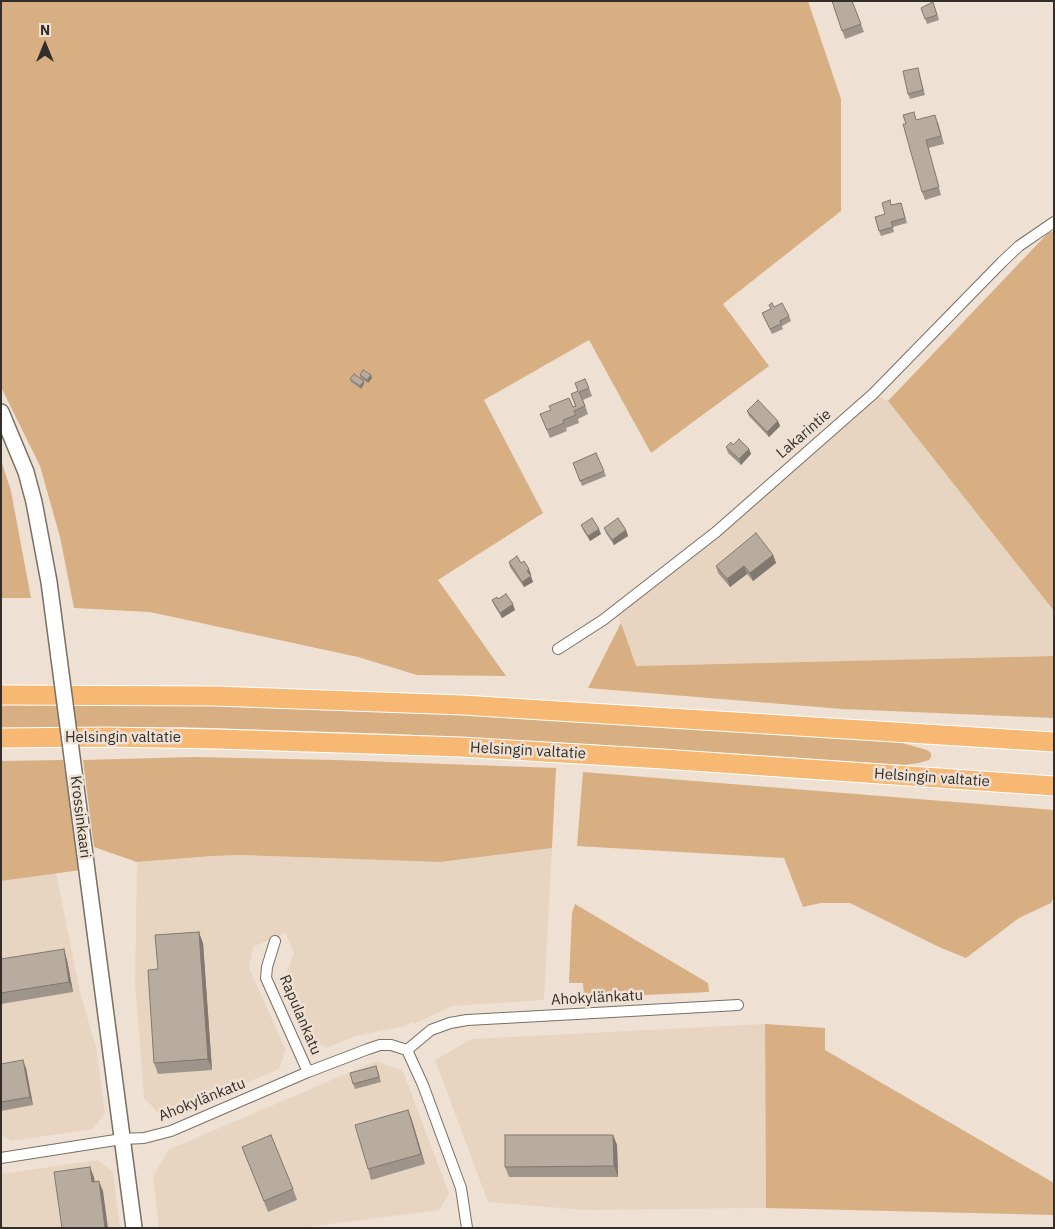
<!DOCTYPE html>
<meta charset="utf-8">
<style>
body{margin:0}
#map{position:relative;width:1055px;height:1229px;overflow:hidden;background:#eee1d4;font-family:"IBM Plex Sans",sans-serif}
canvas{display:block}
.frame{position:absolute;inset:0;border:2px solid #332e29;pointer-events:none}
.north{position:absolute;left:20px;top:20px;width:50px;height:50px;-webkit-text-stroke:4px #eee1d4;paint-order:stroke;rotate:0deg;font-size:14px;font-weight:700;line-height:20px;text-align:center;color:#332e29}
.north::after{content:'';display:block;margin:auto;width:18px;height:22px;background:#332e29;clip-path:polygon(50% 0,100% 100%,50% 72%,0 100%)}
</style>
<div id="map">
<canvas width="1055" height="1229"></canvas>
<div class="frame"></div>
<div class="north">N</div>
</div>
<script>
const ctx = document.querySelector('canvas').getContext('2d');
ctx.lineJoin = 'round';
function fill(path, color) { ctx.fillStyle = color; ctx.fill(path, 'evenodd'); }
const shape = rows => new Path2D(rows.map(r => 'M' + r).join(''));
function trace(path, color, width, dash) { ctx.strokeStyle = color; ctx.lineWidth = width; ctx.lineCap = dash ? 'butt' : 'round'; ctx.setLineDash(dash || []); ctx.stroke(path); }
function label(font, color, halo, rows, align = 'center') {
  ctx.font = font + ' "IBM Plex Sans",sans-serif'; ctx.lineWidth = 5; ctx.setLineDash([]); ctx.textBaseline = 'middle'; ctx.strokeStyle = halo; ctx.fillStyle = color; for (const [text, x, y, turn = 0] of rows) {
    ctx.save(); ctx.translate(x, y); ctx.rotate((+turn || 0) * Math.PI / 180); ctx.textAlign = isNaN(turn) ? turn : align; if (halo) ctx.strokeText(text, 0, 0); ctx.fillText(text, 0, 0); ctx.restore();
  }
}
fill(shape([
 [873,394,888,401,1054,611,1054,656,635,666,616,609],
 [552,848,544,1000,452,1006,414,1024,413,1022,405,1026,355,1036,327,1048,307,1037,283,983,294,953,285,933,253,947,249,968,286,1050,279,1069,163,1118,144,1098,135,984,137,862,212,856,240,855,440,862],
 [56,873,81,996,96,1047,105,1113,93,1129,11,1141,1,1134,1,881],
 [765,1024,766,1208,584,1210,488,1202,435,1060,472,1039],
 [376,1061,403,1071,449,1194,439,1210,299,1228,159,1228,153,1177,168,1150],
 [98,1160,113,1172,120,1228,1,1228,1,1174]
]), '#e7d5c2');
fill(shape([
 [1,1,808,1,841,99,841,211,723,304,769,366,651,453,589,340,484,400,543,513,438,580,506,676,417,675,358,657,150,612,74,608,60,537,40,466,1,387],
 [1054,231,1054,611,888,401,1048,233],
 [1,460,11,491,31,598,1,598],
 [621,623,636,666,1054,656,1054,718,842,709,588,688],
 [178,703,247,704,589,720,899,742,927,750,931,753,931,757,929,760,919,763,905,765,587,744,395,734,179,727,1,729,1,705],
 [193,757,336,760,556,768,552,848,440,862,240,855,212,856,137,862,94,847,83,760],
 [63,760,81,870,1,881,1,761],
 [583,772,1054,810,1054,896,1051,903,1019,918,966,958,939,947,850,903,821,903,803,907,784,858,577,846],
 [575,904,708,983,709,992,584,998,583,983,569,983,572,913],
 [765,1024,825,1028,825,1050,1054,1183,1054,1215,766,1208]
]), '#d8af83');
const street = shape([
 [558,649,603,620,716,532,873,394,1002,262,1019,246,1054,222],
 [275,941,267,967,266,978,308,1072],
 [407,1050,423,1085,461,1188,467,1228],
 [1,1158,122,1139,144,1138,171,1131,308,1072,368,1049,380,1045,391,1045,407,1050,431,1030,450,1023,467,1020,504,1018,738,1005]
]);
const secondary = shape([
 [1,412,26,472,34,502,49,582,59,658],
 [74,772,134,1228]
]);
const highway = shape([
 [1,695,215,696,462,705,1054,742],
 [1,738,106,737,217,739,461,747,663,759,1054,786]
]);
trace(street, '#7a6f63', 12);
trace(secondary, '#7a6f63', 18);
trace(highway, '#fff', 21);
trace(street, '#fff', 10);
trace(secondary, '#fff', 15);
trace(highway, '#f6b872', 19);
const secondaryBridge = shape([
 [59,658,74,772]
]);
trace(secondaryBridge, '#7a6f63', 18, []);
trace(secondaryBridge, '#fff', 15);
fill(shape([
 [832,1,852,1,864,32,845,39],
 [933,2,939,20,927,24,921,8],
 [918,68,925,95,910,99,908,94],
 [917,119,938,122,944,144,928,148,941,195,925,200,922,192],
 [901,203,907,223,893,227,894,232,881,236,879,231,885,214,892,205],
 [774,307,789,316,791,321,782,326,783,329,772,334,762,313],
 [360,375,372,378,368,383,360,378],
 [350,379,364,381,364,384,361,389,351,382],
 [589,388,592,396,583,400,588,414,578,419,579,423,566,428,567,431,550,438,540,414,575,406,571,394],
 [747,411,778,421,780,426,769,437,749,416],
 [733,445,749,449,751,454,741,465,728,453,726,447],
 [596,453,606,476,582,486,573,463],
 [581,525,601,534,590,541,583,530],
 [604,528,626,530,628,536,614,545,606,533],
 [773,555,776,563,753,581,747,574,730,587,718,573,716,566],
 [509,562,521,563,531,574,530,575,533,582,524,587,510,567],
 [498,599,515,610,502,618,494,605,492,600],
 [203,943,212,1070,158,1074,154,1063],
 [1,959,67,960,73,992,1,1004],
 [1,1064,26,1068,33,1105,1,1111],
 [378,1071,381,1082,355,1089,353,1084],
 [408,1110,425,1164,371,1180,368,1169],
 [613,1135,617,1145,618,1177,509,1177,505,1167],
 [242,1147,293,1189,297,1200,268,1212]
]), '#9e9489');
fill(shape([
 [371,375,372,378,368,383,367,380],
 [364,381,364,384,361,389,360,386],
 [778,421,780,426,769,437,767,432],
 [749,449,751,454,741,465,739,459],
 [599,529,601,534,590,541,588,536],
 [626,530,628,536,614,545,612,540],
 [773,555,776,563,753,581,750,573],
 [744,566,747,574,730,587,727,579],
 [529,569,531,574,529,576,527,571],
 [531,576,533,582,524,587,522,582],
 [513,604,515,610,502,618,500,613],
 [199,932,203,943,212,1070,208,1059],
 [64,949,67,960,73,992,69,982],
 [23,1060,26,1068,33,1105,30,1097],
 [408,1110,412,1120,425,1164,421,1154],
 [613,1135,617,1145,618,1177,614,1166],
 [90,1167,94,1177,96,1192,92,1182],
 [99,1181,103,1191,108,1228,105,1228]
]), '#81786f');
const building = shape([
 [832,1,852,1,861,24,842,31,832,1],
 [933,2,937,15,925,19,921,8,933,2],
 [918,68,923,90,908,94,903,71,918,68],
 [914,112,916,120,935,115,941,136,926,140,939,187,922,192,903,124,906,124,903,115,914,112],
 [890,200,891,205,901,203,905,218,891,222,893,227,879,231,875,217,885,214,882,203,890,200],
 [772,303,774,307,782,303,789,316,780,321,781,324,770,329,762,313,771,309,769,305,772,303],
 [363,370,371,375,367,380,360,375,363,370],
 [354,374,364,381,360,386,350,379,354,374],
 [585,379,589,388,579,392,585,406,574,411,576,415,563,420,564,423,547,430,540,414,551,410,549,406,569,398,573,407,576,406,571,394,578,391,575,383,585,379],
 [758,400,778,421,767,432,747,411,758,400],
 [739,439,749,449,739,459,726,447,731,442,733,445,739,439],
 [596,453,604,471,580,481,573,463,596,453],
 [592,518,599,529,588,536,581,525,592,518],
 [618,518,626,530,612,540,604,528,618,518],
 [756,533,773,555,750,573,744,566,727,579,716,566,756,533],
 [517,556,521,563,524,561,529,569,527,571,531,576,522,582,509,562,517,556],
 [506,594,513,604,500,613,492,600,497,597,498,599,506,594],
 [199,932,208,1059,154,1063,148,970,158,969,155,935,199,932],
 [64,949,69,982,1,993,1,959,64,949],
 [23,1060,30,1097,1,1102,1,1064,23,1060],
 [376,1066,379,1077,353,1084,350,1073,376,1066],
 [408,1110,421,1154,368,1169,355,1125,408,1110],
 [271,1135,293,1189,264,1201,242,1147,271,1135],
 [505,1135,613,1135,614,1166,505,1167,505,1135],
 [90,1167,92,1182,99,1181,105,1228,62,1228,54,1172,90,1167]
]);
fill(building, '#b8ac9f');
trace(building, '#81786f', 1);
label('15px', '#332e29', '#eee1d4', [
 ["Lakarintie",804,434,-41],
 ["Helsingin valtatie",123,738],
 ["Helsingin valtatie",528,751,3],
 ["Helsingin valtatie",932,778,4],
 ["Krossinkaari",80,817,83],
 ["Ahokylänkatu",597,998,-3],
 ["Rapulankatu",300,1015,67],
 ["Ahokylänkatu",202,1100,-22]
]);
</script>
